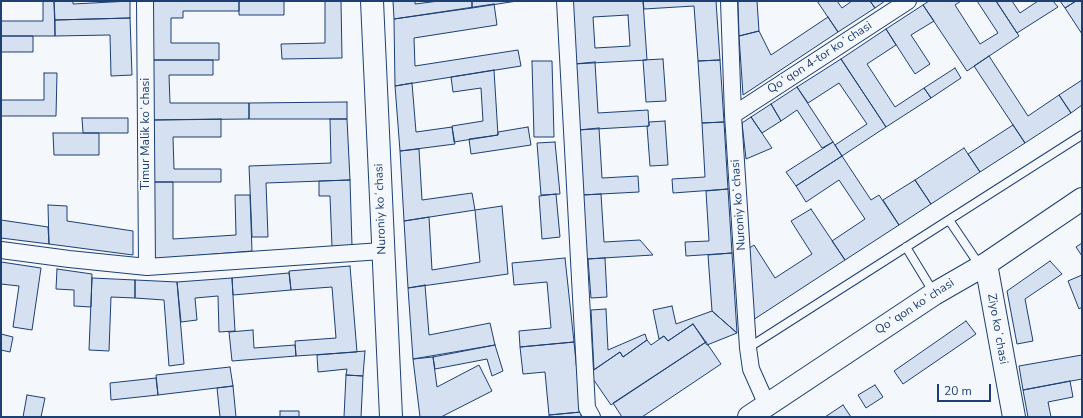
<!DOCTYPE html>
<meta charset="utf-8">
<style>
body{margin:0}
#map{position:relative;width:1083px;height:418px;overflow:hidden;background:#f4f7fb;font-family:"Nunito Sans",sans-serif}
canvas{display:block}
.frame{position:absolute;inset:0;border:2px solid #1d3f73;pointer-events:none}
.scale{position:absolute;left:937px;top:384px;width:54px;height:18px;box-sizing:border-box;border:2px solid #1d3f73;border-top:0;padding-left:5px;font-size:12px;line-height:14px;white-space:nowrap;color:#1d3f73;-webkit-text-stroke:3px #f4f7fb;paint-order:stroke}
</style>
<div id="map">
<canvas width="1083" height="418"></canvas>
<div class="frame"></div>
<div class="scale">20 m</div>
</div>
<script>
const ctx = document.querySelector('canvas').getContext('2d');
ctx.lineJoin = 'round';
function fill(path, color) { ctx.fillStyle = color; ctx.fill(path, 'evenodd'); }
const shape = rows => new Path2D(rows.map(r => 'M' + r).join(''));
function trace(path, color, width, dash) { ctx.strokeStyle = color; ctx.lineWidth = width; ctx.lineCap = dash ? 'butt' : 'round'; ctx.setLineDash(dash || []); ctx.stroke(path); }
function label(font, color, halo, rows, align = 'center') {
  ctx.font = font + ' "Nunito Sans",sans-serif'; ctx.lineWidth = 3; ctx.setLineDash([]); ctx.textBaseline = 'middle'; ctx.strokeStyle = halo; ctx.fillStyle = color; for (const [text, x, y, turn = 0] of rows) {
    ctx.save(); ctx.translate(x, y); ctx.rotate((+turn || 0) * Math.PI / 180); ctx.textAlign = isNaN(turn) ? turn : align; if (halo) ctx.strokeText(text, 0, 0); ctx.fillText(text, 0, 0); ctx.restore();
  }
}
const building = shape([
 [43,1,54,1,55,36,1,36,1,21,43,21,43,1],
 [54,1,73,1,73,4,130,1,130,18,55,20,54,1],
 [151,1,239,1,239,11,183,11,183,18,171,18,171,43,219,43,219,60,151,60,151,1],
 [239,1,284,1,284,15,239,15,239,1],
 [325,1,341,1,342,58,282,59,281,44,325,43,325,1],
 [393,1,415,1,415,4,439,1,472,1,472,8,394,19,393,1],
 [472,1,517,1,472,8,472,1],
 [570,1,643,1,647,60,574,64,570,1],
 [628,15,630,46,595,48,593,17,628,15],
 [643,1,716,1,720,60,698,61,694,6,644,9,643,1],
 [738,1,757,1,759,31,739,36,738,1],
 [817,1,837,1,842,8,852,1,870,1,875,8,838,32,817,1],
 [870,1,885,1,875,8,870,1],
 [929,1,961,1,955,5,980,44,998,33,977,1,996,1,1019,36,967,71,923,5,929,1],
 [996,1,1012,1,1020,13,1038,1,1053,1,1058,7,1017,33,996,1],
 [1060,1,1076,1,1065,8,1060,1],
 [1076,1,1082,1,1082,34,1065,8,1076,1],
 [494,4,497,25,414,38,415,66,518,50,521,66,395,86,394,19,494,4],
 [923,5,934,21,911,35,930,64,915,74,886,29,923,5],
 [828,17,838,32,743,95,739,36,759,31,771,55,828,17],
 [130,18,132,75,111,76,110,35,55,36,55,20,130,18],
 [886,29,896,45,867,64,895,107,924,88,931,98,886,127,841,59,886,29],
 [1,36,33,36,33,52,1,52,1,36],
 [989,56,1028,116,1059,95,1071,113,1025,143,974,66,989,56],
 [663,59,666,101,646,102,643,60,663,59],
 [841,59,886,127,842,156,835,145,867,124,839,83,808,103,797,87,841,59],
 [151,60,213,60,213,75,169,75,170,103,249,103,249,119,152,120,151,60],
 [720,60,724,122,702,123,698,61,720,60],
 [532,61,552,61,554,137,534,137,532,61],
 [595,62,598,113,648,110,649,126,578,130,574,64,595,62],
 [955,68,961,78,931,98,924,88,955,68],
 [494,70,498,135,454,142,452,126,483,121,481,88,453,92,451,77,494,70],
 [44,73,57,73,56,116,1,116,1,100,44,100,44,73],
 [1082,80,1082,105,1071,113,1059,95,1082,80],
 [412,83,416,132,452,127,455,144,400,151,395,86,412,83],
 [797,87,833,142,822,148,797,110,781,121,771,104,797,87],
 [347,102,347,119,249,119,249,103,347,102],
 [771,104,781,121,762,133,751,117,771,104],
 [751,117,772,148,746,159,742,123,751,117],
 [82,118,128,118,128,133,83,133,82,118],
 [221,119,221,137,173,137,174,169,221,169,221,182,152,182,152,120,221,119],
 [330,119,347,119,350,180,266,183,268,237,252,237,249,166,331,163,330,119],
 [665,121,668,165,650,166,647,126,649,126,649,122,665,121],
 [724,122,728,189,673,193,672,179,705,177,702,123,724,122],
 [1013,125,1025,143,980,172,968,154,1013,125],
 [528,127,531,145,471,154,469,139,498,135,498,132,528,127],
 [599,128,602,178,638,176,639,192,582,195,578,130,599,128],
 [53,133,99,133,99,155,54,155,53,133],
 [555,142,560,194,541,195,537,143,555,142],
 [833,142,842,156,796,186,786,172,833,142],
 [964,148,980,172,931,204,915,180,964,148],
 [419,149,422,200,472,193,475,210,404,221,400,151,419,149],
 [842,156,871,200,879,195,899,225,845,260,832,241,865,219,839,180,806,202,796,186,842,156],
 [350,180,352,246,332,247,330,196,319,196,319,181,350,180],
 [915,180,931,204,899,225,883,200,915,180],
 [152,182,173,182,173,239,236,235,235,195,250,195,252,251,153,259,152,182],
 [728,189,732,253,686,256,685,242,709,241,706,191,728,189],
 [556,194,560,237,542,239,539,196,556,194],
 [601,194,604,242,640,240,653,255,586,259,582,195,601,194],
 [48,205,67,206,67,221,133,231,133,255,49,244,48,205],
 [502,206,508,274,408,288,404,221,429,217,432,270,480,262,475,210,502,206],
 [811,209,845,260,753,320,748,249,754,245,775,278,812,254,791,221,811,209],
 [1,220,48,227,49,244,1,238,1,220],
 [1082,243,1082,256,1076,247,1082,243],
 [732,253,737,333,712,311,708,255,732,253],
 [565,258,574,342,520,347,519,331,551,328,547,282,514,285,512,263,565,258],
 [605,258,607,297,591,298,588,259,605,258],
 [1050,261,1062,274,1025,299,1033,341,1017,344,1007,291,1050,261],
 [1,262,41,268,32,330,13,327,19,286,1,284,1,262],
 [350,266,357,352,296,356,295,341,336,338,332,287,291,290,289,271,350,266],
 [57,269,92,274,91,307,74,306,74,290,56,289,57,269],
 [289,273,291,290,233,295,232,278,289,273],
 [1082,275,1082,307,1079,309,1068,281,1082,275],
 [92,278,135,280,135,298,111,297,109,351,89,350,92,278],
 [232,278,235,331,219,332,218,296,195,298,197,320,181,322,177,282,232,278],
 [135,280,177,282,184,364,169,366,164,300,135,298,135,280],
 [425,285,429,335,490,323,495,345,413,359,408,288,425,285],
 [672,306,676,324,712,311,737,333,707,345,693,324,668,341,664,336,659,339,653,310,672,306],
 [606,309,608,350,645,334,647,340,623,357,620,352,594,370,591,310,606,309],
 [966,321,976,334,903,384,894,371,966,321],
 [693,324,706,342,611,405,589,373,620,352,623,357,647,340,651,345,664,336,668,341,693,324],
 [253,330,254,348,295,345,296,356,232,361,229,332,253,330],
 [1,334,13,337,10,352,1,350,1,334],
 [574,342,581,412,549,415,545,372,523,374,520,347,574,342],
 [706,342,721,364,642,417,622,417,613,403,706,342],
 [495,345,503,371,492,376,487,359,435,369,433,357,495,345],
 [365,351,363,376,346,375,347,369,318,372,317,355,365,351],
 [1082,355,1082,379,1023,390,1019,366,1082,355],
 [433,357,437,387,479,365,492,391,441,417,420,417,413,359,433,357],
 [230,367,233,386,158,395,156,375,230,367],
 [346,375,363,376,361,417,344,417,346,375],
 [156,378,158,395,111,400,110,383,156,378],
 [1070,381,1073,397,1048,402,1051,417,1028,417,1023,390,1070,381],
 [875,385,883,397,866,408,858,395,875,385],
 [233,386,236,417,220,417,217,388,233,386],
 [27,395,45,398,41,417,23,417,27,395],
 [843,405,851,417,825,417,843,405],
 [280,411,299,411,299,417,280,417,280,411],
 [581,412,581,417,549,417,549,415,581,412]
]);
fill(building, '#d5e0f0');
trace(building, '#1d3f73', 1);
const lane = shape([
 [949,220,980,266],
 [906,247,934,293],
 [748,348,1082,135]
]);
const street = shape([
 [145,1,147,267],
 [565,1,587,408,592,417],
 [729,1,733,115,748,348,751,369,767,405],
 [733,115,908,1],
 [1,250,69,259,147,267,382,251]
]);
const secondary = shape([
 [372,1,391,417],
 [986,264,1014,417],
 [749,417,934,294,986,264,1082,199]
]);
trace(lane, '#1d3f73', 10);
trace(street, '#1d3f73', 18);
trace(secondary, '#1d3f73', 24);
trace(lane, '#f4f7fb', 8);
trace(street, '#f4f7fb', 16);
trace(secondary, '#f4f7fb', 22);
label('12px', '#1d3f73', '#f4f7fb', [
 ["Qoʻqon 4-tor koʻchasi",820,58,-33],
 ["Timur Malik koʻchasi",146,134,-90],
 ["Nuroniy koʻchasi",739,205,-94],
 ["Nuroniy koʻchasi",381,209,-92],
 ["Qoʻqon koʻchasi",915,307,-33],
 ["Ziyo koʻchasi",997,329,80]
]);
</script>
